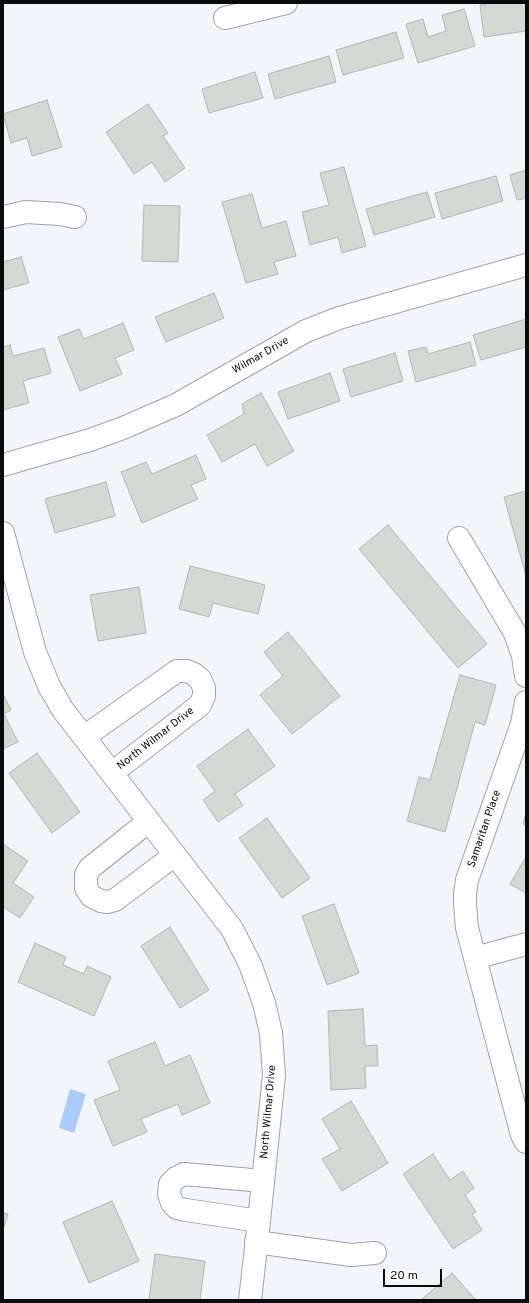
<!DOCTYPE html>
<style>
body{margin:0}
#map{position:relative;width:529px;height:1303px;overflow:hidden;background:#f2f5fa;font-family:Overpass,sans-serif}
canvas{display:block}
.frame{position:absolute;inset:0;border:4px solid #0a0b0d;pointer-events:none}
.scale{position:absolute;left:383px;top:1269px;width:59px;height:18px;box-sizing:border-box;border:2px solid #0a0b0d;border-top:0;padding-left:5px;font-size:12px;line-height:14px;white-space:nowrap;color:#0a0b0d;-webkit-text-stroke:3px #fff;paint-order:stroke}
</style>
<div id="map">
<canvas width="529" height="1303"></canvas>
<div class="frame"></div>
<div class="scale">20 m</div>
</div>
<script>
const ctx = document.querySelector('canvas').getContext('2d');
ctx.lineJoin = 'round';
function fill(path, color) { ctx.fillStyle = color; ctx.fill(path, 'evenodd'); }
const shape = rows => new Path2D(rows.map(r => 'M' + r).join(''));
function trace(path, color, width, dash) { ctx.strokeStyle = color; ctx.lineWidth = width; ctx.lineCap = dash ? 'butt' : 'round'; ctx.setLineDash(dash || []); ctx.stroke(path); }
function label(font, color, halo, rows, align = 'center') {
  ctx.font = font + ' Overpass,sans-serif'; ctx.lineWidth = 4; ctx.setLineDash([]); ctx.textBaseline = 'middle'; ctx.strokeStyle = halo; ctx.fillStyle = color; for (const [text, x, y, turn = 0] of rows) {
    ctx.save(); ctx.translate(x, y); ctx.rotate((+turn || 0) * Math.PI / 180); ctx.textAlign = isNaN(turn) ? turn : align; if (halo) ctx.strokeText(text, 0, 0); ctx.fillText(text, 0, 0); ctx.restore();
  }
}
fill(shape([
 [70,1089,86,1094,74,1133,59,1128]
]), '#aaccfb');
const building = shape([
 [491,3,526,3,526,31,484,37,480,5,491,3],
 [464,9,475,46,418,63,406,24,423,19,428,37,446,31,442,15,464,9],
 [396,32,404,58,343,75,336,50,396,32],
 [329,56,336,82,275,99,268,74,329,56],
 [255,72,263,98,209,113,202,89,255,72],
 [47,100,62,147,32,156,27,138,11,143,3,114,47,100],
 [148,104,168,133,163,136,185,168,165,182,152,162,134,174,106,132,148,104],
 [344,167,366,246,342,253,338,237,310,245,302,212,329,205,320,173,344,167],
 [526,170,526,198,517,200,510,175,526,170],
 [496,176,503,201,442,219,435,193,496,176],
 [427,192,435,217,374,235,366,209,427,192],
 [252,194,262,228,286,221,296,256,274,262,278,274,246,283,222,202,252,194],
 [144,205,180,206,178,262,142,261,144,205],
 [21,257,29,283,3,290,3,262,21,257],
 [214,293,224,318,166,342,155,317,214,293],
 [526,319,526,347,481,360,473,335,526,319],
 [123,323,134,350,115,358,122,374,80,391,58,337,79,329,84,339,123,323],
 [470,342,476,365,416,382,408,351,426,347,428,354,470,342],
 [10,345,13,356,44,348,51,373,23,381,29,403,3,410,3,347,10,345],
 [395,353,403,381,351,397,343,369,395,353],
 [330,373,340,401,288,419,278,392,330,373],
 [261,393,294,451,267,466,255,444,222,462,207,435,244,414,242,404,261,393],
 [196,455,206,479,191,485,198,499,142,523,121,472,146,462,152,474,196,455],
 [106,482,115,516,55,533,45,499,106,482],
 [526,491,526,576,504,497,526,491],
 [388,525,487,644,458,668,359,549,388,525],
 [190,566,265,585,258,614,213,603,209,617,179,609,190,566],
 [139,587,146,633,98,641,90,595,139,587],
 [288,632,340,696,292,734,260,695,283,676,264,652,288,632],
 [460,675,496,685,485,725,475,722,445,832,407,821,419,777,430,780,460,675],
 [3,694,11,710,4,714,18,742,3,749,3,694],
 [248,729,275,766,235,794,243,805,218,822,203,800,215,791,197,766,248,729],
 [37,753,80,812,52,833,9,773,37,753],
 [526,813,526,825,523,824,526,813],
 [267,818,310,878,282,898,239,838,267,818],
 [3,844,28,861,13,883,34,897,20,918,3,907,3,844],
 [526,857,526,893,510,884,526,857],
 [334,904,359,973,327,985,302,916,334,904],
 [170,927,209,990,180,1008,141,946,170,927],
 [35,943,66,957,63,965,84,974,87,966,111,977,94,1016,18,982,35,943],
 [363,1009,365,1046,377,1045,378,1066,365,1066,366,1088,331,1090,328,1011,363,1009],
 [155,1042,165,1066,190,1055,210,1103,182,1115,178,1104,141,1119,147,1132,113,1146,94,1100,120,1090,108,1061,155,1042],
 [351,1101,388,1163,342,1191,322,1159,340,1149,322,1119,351,1101],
 [433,1154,450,1180,463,1171,474,1188,465,1195,476,1212,472,1214,482,1230,453,1249,403,1174,433,1154],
 [112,1201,139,1261,89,1283,63,1222,112,1201],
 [3,1213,8,1214,3,1230,3,1213],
 [155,1254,205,1261,200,1300,149,1300,155,1254],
 [452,1273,476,1300,421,1300,452,1273]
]);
fill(building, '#d5d8d3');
trace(building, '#b1b4af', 1);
const minor = shape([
 [225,18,286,3],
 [3,217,26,212,60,214,75,217],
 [3,465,90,440,123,428,176,405,306,331,339,318,526,265],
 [3,533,35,652,49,686,63,710,232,929,250,964,264,1003,271,1033,274,1075,259,1221,250,1300],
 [459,538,515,633,523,656,526,676],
 [526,702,522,724,467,880,465,893,465,904,467,928,522,1135,526,1142],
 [84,737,177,671,187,671,194,674,200,679,204,688,204,696,200,705,112,773],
 [149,821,90,868,86,875,86,888,91,896,101,901,108,902,115,900,175,855],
 [475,958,526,944],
 [259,1221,186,1210,177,1208,172,1203,169,1194,170,1184,176,1178,184,1174,263,1181],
 [256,1242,351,1255,375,1253]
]);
trace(minor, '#9ea2a6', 24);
trace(minor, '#fff', 22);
label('11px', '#0a0b0d', '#fff', [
 ["Wilmar Drive",261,356,-30],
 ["North Wilmar Drive",156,739,-38],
 ["Samaritan Place",485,829,-71],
 ["North Wilmar Drive",269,1112,-85]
]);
</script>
